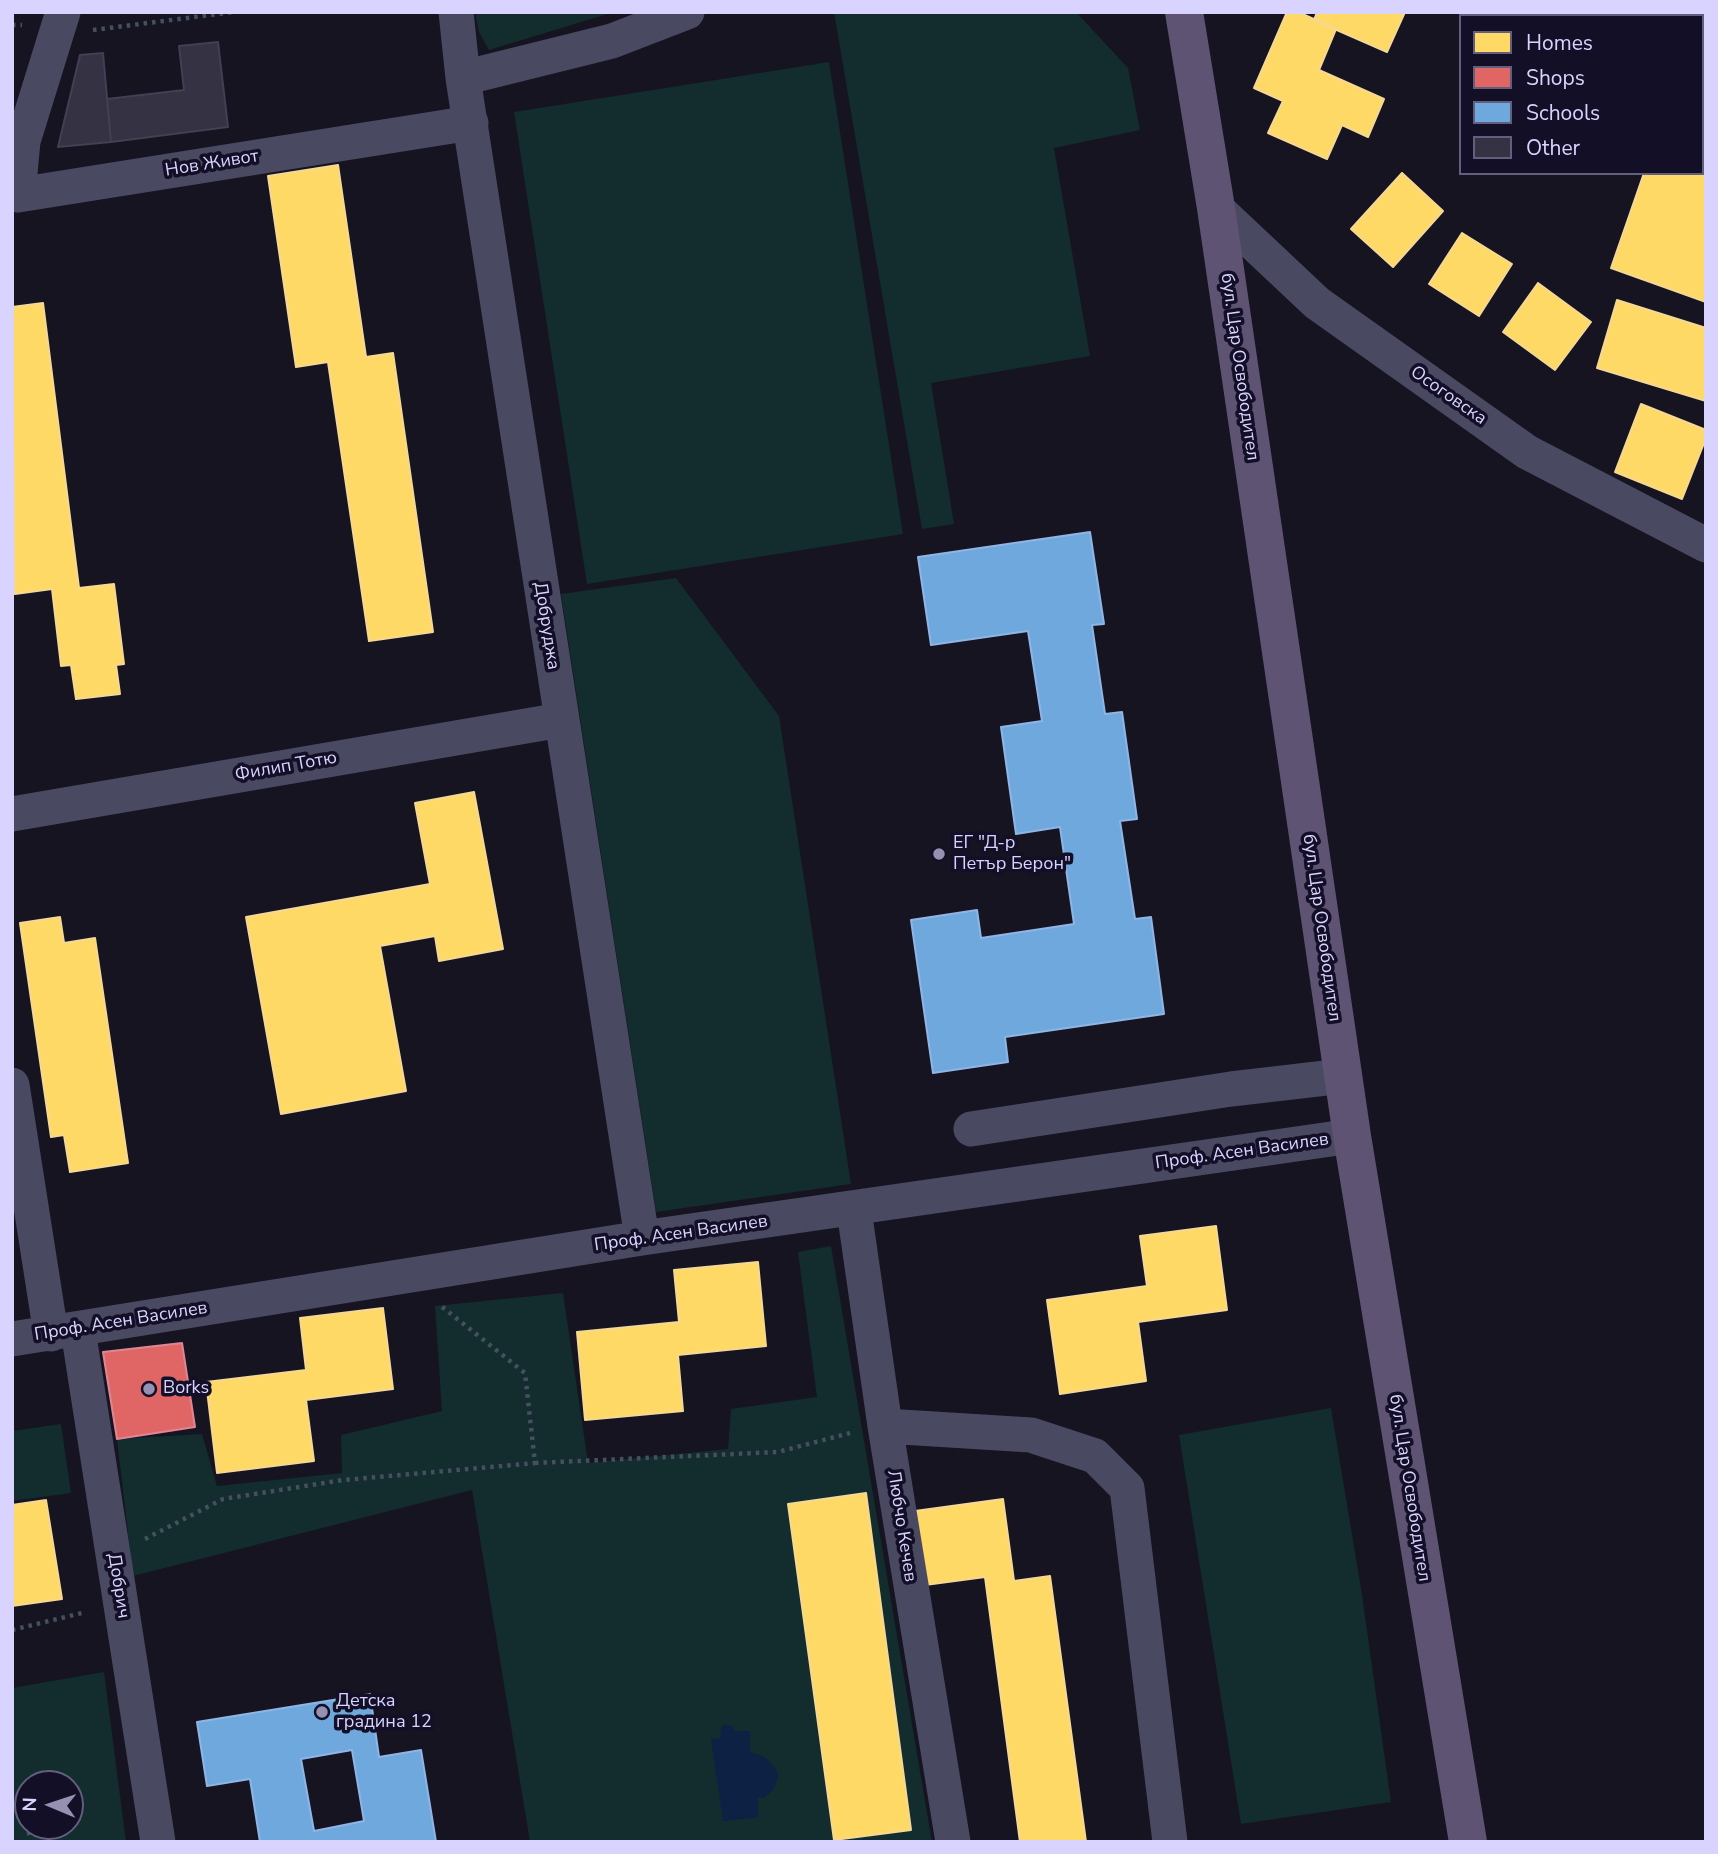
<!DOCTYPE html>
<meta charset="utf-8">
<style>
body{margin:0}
#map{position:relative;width:1718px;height:1854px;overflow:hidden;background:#161421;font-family:"Nunito Sans",sans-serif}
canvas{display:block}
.frame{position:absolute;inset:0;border:14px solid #d9d4ff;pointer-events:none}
.legend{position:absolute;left:1459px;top:14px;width:245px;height:161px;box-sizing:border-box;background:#130f26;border:2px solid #625e7d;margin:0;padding:9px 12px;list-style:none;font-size:21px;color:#d9d4ff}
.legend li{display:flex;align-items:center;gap:14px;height:35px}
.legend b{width:35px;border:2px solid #625e7d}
.north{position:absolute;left:14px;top:1770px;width:70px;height:70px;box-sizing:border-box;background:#130f26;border:2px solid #625e7d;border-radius:50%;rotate:272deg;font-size:19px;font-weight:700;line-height:28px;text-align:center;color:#d9d4ff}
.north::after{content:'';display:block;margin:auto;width:24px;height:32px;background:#9591b1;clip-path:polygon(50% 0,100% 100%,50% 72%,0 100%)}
</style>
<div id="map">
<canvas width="1718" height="1854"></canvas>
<div class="frame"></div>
<ul class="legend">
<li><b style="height:19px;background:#ffd966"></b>Homes</li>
<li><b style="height:19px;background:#e06666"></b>Shops</li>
<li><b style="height:19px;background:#6fa8dc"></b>Schools</li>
<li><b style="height:19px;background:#343243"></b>Other</li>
</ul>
<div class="north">N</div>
</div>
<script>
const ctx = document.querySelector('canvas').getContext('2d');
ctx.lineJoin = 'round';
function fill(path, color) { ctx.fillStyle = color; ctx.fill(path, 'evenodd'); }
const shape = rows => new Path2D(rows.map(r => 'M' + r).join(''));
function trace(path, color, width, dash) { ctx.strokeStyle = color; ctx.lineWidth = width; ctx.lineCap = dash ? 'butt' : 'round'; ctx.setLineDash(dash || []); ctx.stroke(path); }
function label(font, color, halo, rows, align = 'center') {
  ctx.font = font + ' "Nunito Sans",sans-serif'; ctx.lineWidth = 7; ctx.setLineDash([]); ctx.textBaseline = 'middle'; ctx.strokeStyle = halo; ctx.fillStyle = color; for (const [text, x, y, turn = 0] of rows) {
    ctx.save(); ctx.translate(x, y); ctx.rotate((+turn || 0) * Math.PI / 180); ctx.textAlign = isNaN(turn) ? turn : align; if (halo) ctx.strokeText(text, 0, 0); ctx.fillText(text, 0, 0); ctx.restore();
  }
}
fill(shape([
 [475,12,614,12,489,50,479,32],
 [834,12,1076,12,1128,68,1140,130,1054,148,1090,356,931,383,954,524,922,529],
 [829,62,903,534,587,584,514,112],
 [676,578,779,716,851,1184,656,1212,561,594],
 [831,1246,932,1842,530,1842,472,1490,133,1576,117,1439,202,1434,217,1486,342,1473,341,1435,442,1411,435,1306,563,1293,588,1463,728,1449,731,1409,817,1397,798,1252],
 [1331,1408,1362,1595,1391,1802,1241,1824,1179,1435],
 [61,1424,71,1493,12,1501,12,1431],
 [104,1672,126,1842,12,1842,12,1688],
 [28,1784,70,1784,70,1826,28,1826]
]), '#132c2d');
fill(shape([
 [722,1725,732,1726,734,1731,750,1731,750,1752,765,1757,776,1769,778,1776,774,1789,764,1798,758,1798,758,1817,723,1821,711,1739,720,1738]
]), '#0d2144');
const homes = shape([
 [1287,12,1298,12,1336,29,1319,70,1384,99,1368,137,1342,125,1327,159,1268,133,1283,101,1254,88,1287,12],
 [1317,12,1405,12,1387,52,1314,20,1317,12],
 [1585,12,1654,12,1664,16,1584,16,1585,12],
 [1702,29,1706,31,1706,302,1611,268,1644,173,1702,173,1702,29],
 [338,165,366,357,393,353,433,632,369,641,328,362,296,367,268,176,338,165],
 [1402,173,1443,211,1393,267,1351,229,1402,173],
 [1462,233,1512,264,1479,316,1429,284,1462,233],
 [1538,283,1591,322,1555,370,1503,332,1538,283],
 [1617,300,1706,328,1706,401,1597,368,1617,300],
 [43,303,79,588,114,584,124,664,116,665,120,694,76,699,71,665,61,666,52,589,15,594,12,307,43,303],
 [1641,404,1706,430,1706,438,1682,499,1615,472,1641,404],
 [474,792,503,949,439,961,435,936,380,946,406,1091,281,1114,246,917,430,884,415,803,474,792],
 [60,917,64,943,95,938,128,1163,70,1172,64,1135,51,1137,20,923,60,917],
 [1216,1226,1227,1310,1138,1322,1146,1381,1060,1394,1047,1300,1147,1286,1140,1236,1216,1226],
 [758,1262,766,1346,678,1355,683,1411,585,1420,577,1332,679,1322,674,1270,758,1262],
 [383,1308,393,1389,306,1400,314,1461,217,1473,206,1382,306,1370,300,1318,383,1308],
 [866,1493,911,1830,834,1840,788,1504,866,1493],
 [1003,1499,1014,1581,1050,1576,1086,1842,1020,1842,985,1577,925,1585,915,1511,1003,1499],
 [46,1500,62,1599,12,1606,12,1505,46,1500]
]);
fill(homes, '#ffd966');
trace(homes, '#f4d894', 2);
const shops = shape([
 [182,1343,195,1427,117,1439,103,1352,182,1343]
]);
fill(shops, '#e06666');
trace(shops, '#de8794', 2);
const schools = shape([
 [1090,532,1104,624,1092,625,1105,714,1122,712,1137,819,1120,821,1135,919,1151,917,1164,1014,1005,1037,1008,1062,933,1073,911,920,977,910,981,938,1074,924,1060,827,1016,834,1001,727,1042,721,1028,631,931,645,918,557,1090,532],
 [370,1694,379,1757,421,1750,436,1842,260,1842,250,1779,207,1786,197,1722,370,1694],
 [352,1750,364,1821,314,1831,301,1759,352,1750]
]);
fill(schools, '#6fa8dc');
trace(schools, '#8fb5e6', 2);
const building = shape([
 [218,42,228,127,111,142,107,99,184,90,179,46,218,42],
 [103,53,111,142,58,147,80,55,103,53]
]);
fill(building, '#343243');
trace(building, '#433f54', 2);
trace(shape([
 [12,25,22,25],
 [93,30,234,12],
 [535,1463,778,1452,850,1433],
 [145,1539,223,1499,343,1480,535,1463,525,1373,441,1306],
 [12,1630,86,1612],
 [23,1807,31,1842]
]), '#44505f', 4.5, [3.5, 5]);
trace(shape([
 [456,12,463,78,642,1238],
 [1684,12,1694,16],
 [463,78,612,41,687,12],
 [23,141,63,12],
 [12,142,23,141,18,195,471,123],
 [1216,208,1317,303,1527,452,1706,545],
 [12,814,561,720],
 [12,1085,51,1334],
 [971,1129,1231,1089,1343,1076],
 [854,1210,885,1426,953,1842],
 [78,1330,158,1842],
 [12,1339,642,1238,1352,1136],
 [885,1426,1031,1435,1095,1456,1127,1488,1170,1842]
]), '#4a4962', 35);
trace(shape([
 [1184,12,1216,208,1352,1136,1468,1842]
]), '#5e5373', 38);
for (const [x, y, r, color] of [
 [939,854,7,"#9591b1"],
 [149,1389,7,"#9591b1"],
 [322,1712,7,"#9591b1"]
]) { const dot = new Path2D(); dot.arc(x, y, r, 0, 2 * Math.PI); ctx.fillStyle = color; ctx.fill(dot); trace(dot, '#130f26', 2.5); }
label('18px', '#d9d4ff', '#130f26', [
 ["Нов Живот",212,164,-9],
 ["бул. Цар Освободител",1239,367,82],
 ["Осоговска",1448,396,35],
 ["Добруджа",546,626,81],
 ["Филип Тотю",286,767,-10],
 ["бул. Цар Освободител",1321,928,82],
 ["Проф. Асен Василев",1242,1152,-8],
 ["Проф. Асен Василев",681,1234,-8],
 ["Проф. Асен Василев",121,1322,-9],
 ["бул. Цар Освободител",1409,1488,81],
 ["Любчо Кечев",901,1526,81],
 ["Добрич",118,1586,81]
]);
label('18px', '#d9d4ff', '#130f26', [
 ["ЕГ \"Д-р",953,844],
 ["Петър Берон\"",953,865],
 ["Borks",163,1389],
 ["Детска",336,1702],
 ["градина 12",336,1723]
], 'left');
</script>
